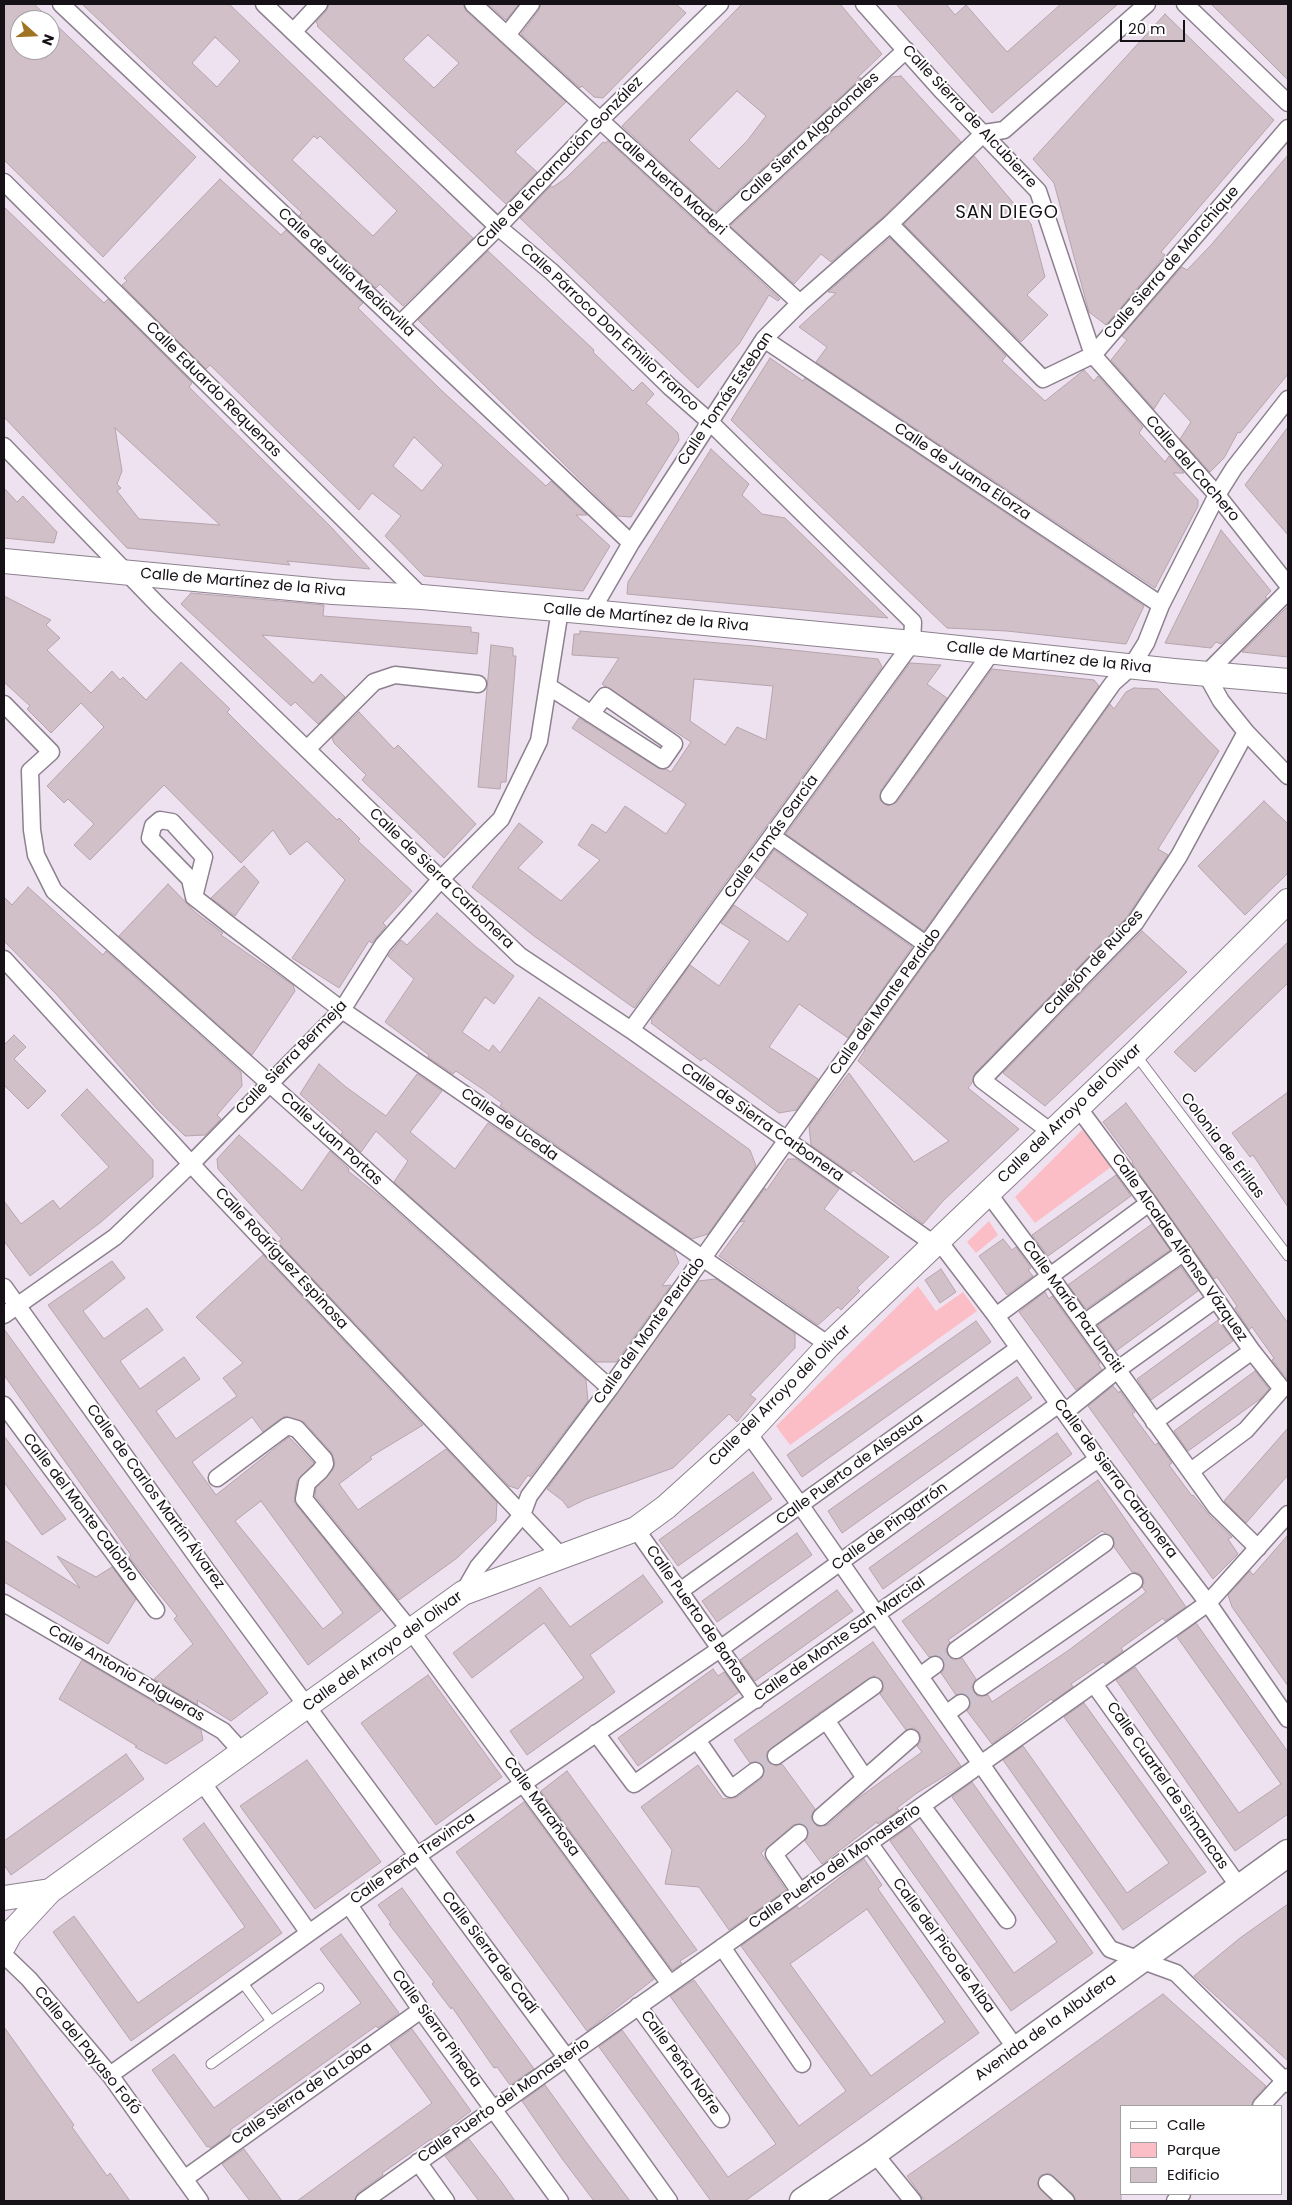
<!DOCTYPE html>
<meta charset="utf-8">
<style>
body{margin:0}
#map{position:relative;width:1292px;height:2205px;overflow:hidden;background:#eee1f0;font-family:Poppins,sans-serif}
canvas{display:block}
.frame{position:absolute;inset:0;border:5px solid #161116;pointer-events:none}
.legend{position:absolute;left:1120px;top:2105px;width:162px;height:90px;box-sizing:border-box;background:#fff;border:1px solid #a2a0a2;margin:0;padding:6px 9px;list-style:none;font-size:15px;color:#161116}
.legend li{display:flex;align-items:center;gap:10px;height:25px}
.legend b{width:25px;border:1px solid #a2a0a2}
.north{position:absolute;left:10px;top:10px;width:50px;height:50px;box-sizing:border-box;background:#fff;border:1px solid #a2a0a2;border-radius:50%;rotate:110deg;font-size:14px;font-weight:700;line-height:20px;text-align:center;color:#161116}
.north::after{content:'';display:block;margin:auto;width:18px;height:22px;background:#a07425;clip-path:polygon(50% 0,100% 100%,50% 72%,0 100%)}
.scale{position:absolute;left:1120px;top:20px;width:65px;height:22px;box-sizing:border-box;border:2px solid #161116;border-top:0;padding-left:6px;font-size:15px;line-height:18px;white-space:nowrap;color:#161116;-webkit-text-stroke:4px #fff;paint-order:stroke}
</style>
<div id="map">
<canvas width="1292" height="2205"></canvas>
<div class="frame"></div>
<ul class="legend">
<li><b style="height:6px;background:#fff"></b>Calle</li>
<li><b style="height:14px;background:#fbbec7"></b>Parque</li>
<li><b style="height:14px;background:#d2c0c9"></b>Edificio</li>
</ul>
<div class="north">N</div>
<div class="scale">20 m</div>
</div>
<script>
const ctx = document.querySelector('canvas').getContext('2d');
ctx.lineJoin = 'round';
function fill(path, color) { ctx.fillStyle = color; ctx.fill(path, 'evenodd'); }
const shape = rows => new Path2D(rows.map(r => 'M' + r).join(''));
function trace(path, color, width, dash) { ctx.strokeStyle = color; ctx.lineWidth = width; ctx.lineCap = dash ? 'butt' : 'round'; ctx.setLineDash(dash || []); ctx.stroke(path); }
function label(font, color, halo, rows, align = 'center') {
  ctx.font = font + ' Poppins,sans-serif'; ctx.lineWidth = 4; ctx.setLineDash([]); ctx.textBaseline = 'middle'; ctx.strokeStyle = halo; ctx.fillStyle = color; for (const [text, x, y, turn = 0] of rows) {
    ctx.save(); ctx.translate(x, y); ctx.rotate((+turn || 0) * Math.PI / 180); ctx.textAlign = isNaN(turn) ? turn : align; if (halo) ctx.strokeText(text, 0, 0); ctx.fillText(text, 0, 0); ctx.restore();
  }
}
fill(shape([
 [1083,1129,1111,1167,1035,1223,1015,1197],
 [989,1221,998,1235,976,1253,967,1242],
 [918,1286,936,1311,963,1292,977,1311,790,1445,776,1426]
]), '#fbbec7');
const building = shape([
 [4,4,34,4,196,157,103,257,4,160,4,4],
 [20,20,50,20,50,50,20,50,20,20],
 [82,4,229,4,473,238,403,306,380,284,376,288,299,216,302,213,82,4],
 [215,37,240,61,217,87,192,63,215,37],
 [314,136,317,139,320,136,397,211,373,236,292,160,314,136],
 [329,4,463,4,466,11,566,102,515,152,537,172,506,204,317,26,318,25,316,22,327,10,329,4],
 [428,35,459,63,434,88,403,59,428,35],
 [488,4,519,4,506,20,488,4],
 [541,4,676,4,686,13,603,98,594,97,582,86,580,88,521,34,539,10,541,4],
 [742,4,840,4,882,54,857,78,861,78,715,212,622,126,742,4],
 [737,91,766,116,747,141,719,169,689,140,737,91],
 [896,4,946,4,955,15,966,5,1007,52,1061,4,1118,4,992,113,896,4],
 [1211,4,1288,4,1288,80,1256,48,1211,4],
 [1165,14,1274,120,1161,252,1165,255,1106,325,1089,312,1054,183,1033,159,1165,14],
 [901,76,961,142,883,217,831,262,821,254,794,284,730,226,892,77,901,76],
 [608,141,780,299,778,301,769,295,739,344,698,388,520,218,551,186,553,187,566,178,603,142,605,143,608,141],
 [1288,155,1288,374,1240,433,1238,432,1224,458,1210,472,1180,439,1191,422,1164,393,1154,409,1111,360,1127,340,1122,336,1182,267,1187,270,1211,245,1288,155],
 [974,156,1031,224,1045,277,1027,295,1048,315,1021,342,904,224,974,156],
 [220,179,281,235,286,230,363,303,358,308,441,390,546,486,551,481,587,515,576,515,610,546,583,591,424,576,385,536,401,516,372,493,359,510,210,365,206,369,122,285,127,281,124,278,220,179],
 [414,437,443,465,422,491,393,466,414,437],
 [4,207,104,303,108,299,192,383,189,387,330,526,370,569,287,561,290,565,127,548,4,417,4,207],
 [115,428,220,525,139,519,117,491,121,488,117,484,122,471,115,428],
 [890,238,1006,356,1002,361,1045,401,1084,370,1094,381,1098,376,1143,427,1139,433,1165,462,1169,456,1184,473,1173,473,1198,500,1198,506,1155,588,816,362,827,347,799,327,836,293,828,292,890,238],
 [488,251,594,350,593,352,633,391,642,382,654,394,646,403,678,433,679,440,631,517,617,516,418,320,488,251],
 [770,358,803,381,805,378,1144,606,1126,644,1007,631,947,628,731,420,770,358],
 [1288,427,1288,535,1245,485,1288,427],
 [711,449,749,484,742,495,762,514,785,518,888,618,627,594,628,582,711,449],
 [4,488,17,502,23,496,57,532,54,543,4,538,4,488],
 [1221,530,1271,591,1265,597,1267,598,1221,644,1216,642,1211,648,1165,643,1221,530],
 [191,593,324,605,323,616,471,627,471,632,479,633,477,654,262,635,313,683,321,674,345,697,318,724,295,702,291,706,181,604,191,593],
 [4,596,51,620,46,625,60,638,47,650,91,693,112,671,120,680,123,677,146,700,181,662,230,709,227,712,258,743,337,820,339,818,360,839,358,841,412,891,383,923,386,926,372,943,369,941,339,988,292,958,345,880,307,841,290,855,273,830,241,863,164,785,90,860,74,845,94,824,68,799,64,803,47,786,104,727,81,703,51,733,27,709,30,706,4,682,4,596],
 [1286,608,1288,609,1288,657,1242,652,1286,608],
 [580,631,754,646,878,659,882,667,634,1008,534,936,472,887,519,823,543,842,518,868,561,901,600,860,578,845,592,824,606,833,625,806,666,834,686,804,572,728,579,718,658,768,666,769,671,772,691,742,602,684,619,658,572,655,574,634,580,634,580,631],
 [694,679,773,686,766,740,737,727,725,745,690,721,694,679],
 [491,645,513,648,513,656,516,656,506,782,501,782,500,789,478,787,491,645],
 [910,663,941,665,927,684,947,698,881,790,880,800,888,806,897,802,992,669,1094,680,1099,686,924,931,786,834,910,663],
 [1134,688,1158,689,1219,751,1158,849,1168,855,1127,917,975,1073,972,1083,968,1088,1019,1129,943,1201,923,1224,853,1170,851,1173,811,1145,809,1126,849,1073,914,1162,949,1141,858,1061,865,1050,864,1049,1110,704,1114,709,1126,692,1134,688],
 [359,712,394,749,398,745,476,824,444,858,362,780,366,775,334,743,332,738,359,712],
 [1264,801,1288,824,1288,873,1245,915,1198,866,1264,801],
 [774,850,912,947,848,1038,799,1004,769,1047,818,1079,796,1110,779,1113,704,1058,701,1061,651,1023,652,1021,651,1020,690,965,719,986,750,941,721,923,734,905,788,942,808,914,755,877,774,850],
 [244,866,259,882,235,916,211,898,244,866],
 [168,884,196,913,223,933,221,935,293,985,295,991,252,1055,119,936,168,884],
 [28,887,103,955,106,951,241,1072,242,1086,217,1115,221,1119,205,1135,185,1136,157,1109,57,995,4,941,4,897,12,905,28,887],
 [437,913,476,947,514,976,494,1004,485,997,462,1032,489,1051,493,1045,500,1053,539,997,750,1150,756,1166,708,1234,692,1239,500,1106,502,1103,484,1090,456,1071,453,1074,428,1057,429,1055,385,1022,414,979,388,956,401,940,407,945,437,913],
 [1142,931,1187,972,1045,1106,1003,1073,1142,931],
 [1288,942,1288,983,1195,1072,1174,1052,1288,942],
 [14,1035,26,1047,14,1059,46,1091,28,1109,4,1085,4,1045,14,1035],
 [319,1064,346,1087,386,1116,417,1074,442,1091,410,1132,455,1169,488,1123,674,1250,679,1263,662,1286,671,1285,616,1362,596,1362,394,1182,408,1161,376,1131,361,1152,341,1134,343,1132,300,1094,319,1064],
 [87,1089,153,1160,153,1177,101,1222,30,1276,4,1241,4,1201,21,1224,53,1200,60,1209,109,1167,61,1115,87,1089],
 [1288,1092,1288,1207,1253,1155,1250,1157,1232,1133,1288,1092],
 [1126,1103,1288,1323,1287,1379,1272,1360,1274,1358,1252,1327,1249,1330,1235,1308,1237,1306,1217,1277,1214,1279,1132,1163,1133,1162,1103,1122,1126,1103],
 [239,1135,302,1191,330,1151,349,1169,348,1171,383,1199,586,1380,588,1401,530,1477,528,1475,518,1489,509,1486,278,1242,282,1239,218,1169,217,1159,239,1135],
 [788,1159,796,1159,839,1189,824,1209,889,1257,857,1288,860,1291,841,1310,838,1307,818,1325,719,1256,745,1221,740,1222,765,1188,766,1191,788,1159],
 [1116,1175,1131,1196,1048,1256,1032,1235,1116,1175],
 [1152,1224,1170,1250,1086,1309,1068,1285,1152,1224],
 [1003,1239,1012,1250,1016,1247,1031,1268,1028,1270,1033,1276,1007,1295,979,1256,1003,1239],
 [263,1255,423,1425,370,1457,372,1459,339,1484,358,1510,446,1449,497,1502,496,1521,457,1558,399,1600,315,1496,316,1488,333,1470,335,1462,331,1452,304,1422,285,1416,263,1432,252,1417,192,1462,216,1495,289,1437,314,1463,297,1481,294,1502,381,1610,308,1665,48,1305,112,1261,125,1278,83,1311,104,1339,147,1308,163,1330,120,1361,140,1389,184,1357,200,1379,156,1411,176,1439,237,1396,223,1378,243,1363,196,1317,263,1255],
 [261,1501,343,1613,323,1629,235,1521,261,1501],
 [1181,1267,1198,1291,1116,1351,1098,1325,1181,1267],
 [941,1269,956,1292,940,1303,925,1280,941,1269],
 [716,1279,795,1333,795,1348,750,1395,756,1399,737,1422,729,1414,673,1468,586,1499,568,1508,563,1501,547,1489,698,1281,716,1279],
 [1045,1292,1049,1299,1052,1296,1100,1363,1098,1364,1102,1370,1076,1390,1019,1312,1045,1292],
 [1218,1320,1233,1341,1151,1400,1137,1379,1218,1320],
 [976,1321,991,1342,802,1477,787,1455,976,1321],
 [4,1329,268,1693,231,1721,197,1700,198,1705,154,1679,193,1644,174,1619,177,1616,129,1557,131,1555,4,1375,4,1329],
 [1255,1371,1269,1389,1260,1399,1188,1451,1174,1431,1255,1371],
 [1017,1377,1032,1398,842,1533,828,1511,1017,1377],
 [1113,1386,1119,1393,1120,1391,1135,1412,1132,1414,1155,1445,1158,1443,1172,1463,1169,1465,1192,1496,1193,1495,1210,1516,1232,1537,1228,1539,1238,1554,1213,1579,1088,1406,1113,1386],
 [1288,1428,1288,1475,1246,1523,1224,1501,1288,1428],
 [1057,1433,1072,1454,883,1589,869,1568,1057,1433],
 [4,1436,66,1519,42,1535,4,1482,4,1436],
 [753,1472,772,1499,678,1566,659,1540,753,1472],
 [1098,1480,1186,1607,1165,1621,1163,1618,1121,1648,1123,1651,1105,1664,1103,1662,1071,1684,1073,1687,1053,1701,1051,1699,992,1744,967,1711,970,1707,969,1698,965,1694,956,1695,941,1673,944,1669,943,1660,939,1656,929,1657,902,1621,1098,1480],
 [1102,1531,1113,1538,1114,1547,1132,1572,1138,1573,1142,1576,1144,1582,1142,1587,1146,1592,1069,1650,992,1702,988,1695,977,1696,972,1687,976,1679,962,1658,952,1659,948,1655,946,1650,950,1642,948,1640,1102,1531],
 [797,1533,812,1555,717,1622,702,1601,797,1533],
 [1288,1535,1288,1686,1232,1607,1228,1595,1250,1571,1253,1575,1288,1535],
 [4,1540,80,1588,57,1556,96,1577,112,1567,136,1599,108,1644,4,1582,4,1540],
 [643,1575,663,1602,590,1655,615,1692,527,1755,510,1731,584,1678,544,1623,472,1678,453,1653,540,1587,570,1627,643,1575],
 [837,1590,853,1611,755,1681,740,1660,837,1590],
 [1196,1623,1288,1752,1288,1814,1235,1851,1116,1680,1135,1667,1239,1813,1281,1784,1177,1637,1196,1623],
 [873,1642,961,1766,917,1793,897,1808,899,1810,878,1824,877,1822,822,1864,805,1841,808,1836,807,1827,802,1824,793,1825,761,1853,786,1890,729,1930,699,1887,665,1884,672,1850,641,1807,698,1765,723,1799,737,1797,761,1779,765,1770,759,1762,750,1763,734,1740,873,1642],
 [874,1676,882,1681,883,1690,880,1694,906,1730,914,1728,919,1732,921,1741,917,1746,922,1752,857,1799,828,1825,817,1826,811,1818,815,1809,782,1764,776,1766,768,1762,767,1752,820,1712,874,1676],
 [82,1660,201,1730,203,1740,166,1764,135,1747,137,1746,59,1699,82,1660],
 [713,1669,718,1676,724,1672,739,1692,638,1766,618,1738,713,1669],
 [428,1675,502,1777,436,1825,361,1723,428,1675],
 [1084,1703,1206,1872,1123,1930,1003,1760,1023,1746,1127,1893,1169,1863,1064,1717,1084,1703],
 [126,1754,144,1779,11,1875,4,1865,4,1841,126,1754],
 [307,1760,381,1862,315,1909,240,1806,307,1760],
 [567,1771,697,1950,680,1961,682,1964,672,1970,541,1791,567,1771],
 [972,1782,1093,1953,1011,2011,890,1841,910,1826,1014,1973,1057,1942,952,1797,972,1782],
 [524,1802,654,1979,587,2031,456,1852,524,1802],
 [204,1823,282,1933,131,2041,53,1932,74,1916,138,2003,245,1927,183,1839,204,1823],
 [864,1859,882,1885,878,1889,979,2033,745,2201,711,2201,599,2047,622,2030,728,2177,776,2144,670,1996,694,1980,799,2126,846,2091,741,1946,797,1906,799,1909,864,1859],
 [867,1909,945,2022,871,2076,790,1964,867,1909],
 [402,1888,532,2066,534,2069,510,2085,497,2067,494,2068,452,2007,451,2009,432,1984,434,1982,389,1924,391,1923,378,1905,402,1888],
 [1288,1904,1288,2061,1194,1976,1240,1938,1288,1904],
 [341,1934,399,2013,378,2028,376,2026,230,2130,232,2133,210,2148,209,2146,207,2147,152,2070,174,2054,214,2108,361,2003,320,1949,341,1934],
 [1163,1994,1266,2086,1254,2099,1251,2106,1121,2106,1121,2201,1076,2201,1073,2194,1049,2173,1040,2176,1037,2185,1052,2201,925,2201,907,2176,959,2140,1163,1994],
 [4,2027,74,2125,72,2127,107,2176,110,2173,130,2201,4,2201,4,2027],
 [412,2029,471,2111,432,2140,431,2139,382,2173,383,2175,358,2193,354,2201,297,2201,432,2103,390,2045,412,2029],
 [545,2085,586,2142,630,2201,594,2201,563,2160,522,2101,545,2085],
 [469,2139,501,2181,515,2201,479,2201,445,2156,469,2139],
 [244,2149,266,2179,282,2201,250,2201,222,2164,244,2149]
]);
fill(building, '#d2c0c9');
trace(building, '#b6a4ad', 1);
trace(shape([
 [935,1665,956,1650],
 [961,1703,982,1687],
 [755,1771,776,1756],
 [799,1833,821,1817]
]), '#cec2cf', 16, [16, 8]);
const lane = shape([
 [1136,1055,1288,1256],
 [271,2021,319,1988],
 [211,2064,271,2021,242,1982]
]);
const street = shape([
 [61,4,631,543],
 [264,4,498,227,552,272,670,387,709,421,913,622,912,643,631,1030],
 [473,4,800,303],
 [864,4,941,90,1038,191,1093,355,1217,495,1288,585],
 [1185,4,1288,103],
 [293,32,319,4],
 [507,35,531,4],
 [984,133,1004,130,1147,4],
 [4,182,422,597],
 [890,224,1043,379,1093,355,1288,128],
 [715,226,906,50],
 [400,324,498,227,599,121,720,4],
 [764,339,1161,605],
 [4,446,158,605,520,956,631,1030,934,1244],
 [1288,591,1206,674,1221,701,1246,732,1288,776],
 [591,612,631,543,764,339,800,303,890,224,984,133],
 [548,686,663,760,674,744,605,696,591,714],
 [4,704,51,752,30,771,32,830,36,855,54,891,610,1388],
 [307,749,374,682,395,675,478,684],
 [889,796,991,653],
 [772,836,927,945],
 [194,897,190,879,150,838,153,826,160,820,172,822,204,857,194,897,231,926,342,1010,829,1345],
 [4,959,204,1178,561,1556],
 [1077,1106,1149,1203,1252,1351,1282,1389,1246,1430,1191,1471],
 [1051,1132,982,1080,1135,923,1179,856,1246,732],
 [988,1193,1050,1276,1216,1507,1258,1548],
 [938,1240,996,1316,1098,1459,1208,1603,1288,1719],
 [4,1287,207,1571,566,2057,669,2201],
 [4,1315,115,1237,191,1164,342,1010,383,945,441,879,501,819,539,741,560,610],
 [996,1316,1149,1203],
 [1084,1323,1183,1253],
 [4,1405,156,1610],
 [1065,1412,1117,1370,1216,1299],
 [1154,1422,1252,1351],
 [748,1433,801,1506,1110,1949,1176,1973,1288,2084],
 [217,1478,287,1426,297,1429,324,1459,325,1464,320,1471,307,1483,304,1499,411,1631,670,1984],
 [636,1529,756,1700],
 [680,1591,1019,1348],
 [463,1593,478,1567,522,1515,529,1496,610,1388,1113,683,1131,667,1146,643,1161,605,1217,495,1234,468,1288,399],
 [4,1603,223,1731,243,1753],
 [956,1650,1105,1543],
 [920,1676,935,1665],
 [1094,1684,1240,1888],
 [982,1687,1134,1582],
 [946,1714,961,1703],
 [826,1720,865,1778],
 [596,1733,634,1784,1098,1459],
 [697,1740,731,1789,755,1771],
 [776,1756,874,1686],
 [202,1782,309,1933],
 [922,1806,1007,1920],
 [821,1817,911,1738],
 [799,1833,774,1854,800,1892],
 [869,1843,1017,2050],
 [349,1905,421,2010,560,2201],
 [722,1947,802,2064],
 [4,1955,29,1979,110,2075,200,2201],
 [638,2006,721,2119],
 [110,2075,417,1856,720,1649,1059,1404],
 [1261,2106,1288,2077],
 [874,2153,913,2201],
 [418,2162,446,2201],
 [184,2179,421,2010],
 [1047,2183,1066,2201],
 [364,2201,1208,1603,1288,1514],
 [1175,2201,1182,2194]
]);
const secondary = shape([
 [4,561,333,592,422,597,591,612,912,643,1174,671,1288,681],
 [4,1898,50,1891],
 [4,1945,10,1934,50,1891,463,1593,636,1529,666,1507,748,1433,829,1345,1135,1053,1288,901]
]);
const primary = shape([
 [803,2201,874,2153,1288,1853]
]);
trace(lane, '#8d818f', 11);
trace(street, '#8d818f', 19);
trace(secondary, '#8d818f', 26);
trace(primary, '#8d818f', 29);
trace(lane, '#fff', 9);
trace(street, '#fff', 16);
trace(secondary, '#fff', 24);
trace(primary, '#fff', 26);
label('15px', '#161116', '#fff', [
 ["Calle Sierra de Alcubierre",969,117,47],
 ["Calle Sierra Algodonales",810,138,-43],
 ["Calle de Encarnación González",560,163,-46],
 ["Calle Puerto Maderi",669,184,42],
 ["Calle Sierra de Monchique",1172,263,-49],
 ["Calle de Julia Mediavilla",346,273,43],
 ["Calle Párroco Don Emilio Franco",609,328,43],
 ["Calle Eduardo Requenas",213,390,45],
 ["Calle Tomás Esteban",726,399,-56],
 ["Calle del Cachero",1192,469,49],
 ["Calle de Juana Elorza",962,472,34],
 ["Calle de Martínez de la Riva",243,583,5],
 ["Calle de Martínez de la Riva",646,618,5],
 ["Calle de Martínez de la Riva",1049,658,6],
 ["Calle Tomás García",772,837,-54],
 ["Calle de Sierra Carbonera",441,879,44],
 ["Callejón de Ruices",1094,963,-47],
 ["Calle del Monte Perdido",886,1002,-54],
 ["Calle Sierra Bermeja",292,1058,-46],
 ["Calle del Arroyo del Olivar",1070,1114,-44],
 ["Calle de Sierra Carbonera",762,1123,35],
 ["Calle de Uceda",509,1125,35],
 ["Calle Juan Portas",331,1139,42],
 ["Colonia de Erillas",1222,1146,53],
 ["Calle Alcalde Alfonso Vázquez",1179,1248,55],
 ["Calle Rodríguez Espinosa",281,1259,47],
 ["Calle María Paz Unciti",1072,1307,54],
 ["Calle del Monte Perdido",650,1331,-54],
 ["Calle del Arroyo del Olivar",780,1396,-45],
 ["Calle Puerto de Alsasua",850,1470,-36],
 ["Calle de Sierra Carbonera",1115,1479,53],
 ["Calle de Carlos Martín Álvarez",155,1497,54],
 ["Calle del Monte Calobro",80,1508,53],
 ["Calle de Pingarrón",890,1527,-36],
 ["Calle Puerto de Baños",696,1615,55],
 ["Calle de Monte San Marcial",840,1640,-35],
 ["Calle del Arroyo del Olivar",383,1652,-36],
 ["Calle Antonio Folgueras",126,1674,30],
 ["Calle Cuartel de Simancas",1167,1786,55],
 ["Calle Marañosa",541,1807,54],
 ["Calle Peña Trevinca",413,1859,-35],
 ["Calle Puerto del Monasterio",835,1867,-35],
 ["Calle del Pico de Alba",943,1946,54],
 ["Calle Sierra de Cadí",489,1953,53],
 ["Avenida de la Albufera",1046,2028,-36],
 ["Calle Sierra Pineda",436,2029,54],
 ["Calle del Payaso Fofó",87,2051,51],
 ["Calle Peña Nofre",680,2063,54],
 ["Calle Sierra de la Loba",302,2094,-35],
 ["Calle Puerto del Monasterio",504,2101,-35]
]);
ctx.letterSpacing = '1px';
label('18px', '#161116', '#fff', [
 ["SAN DIEGO",1007,213]
]);
ctx.letterSpacing = '0px';
</script>
